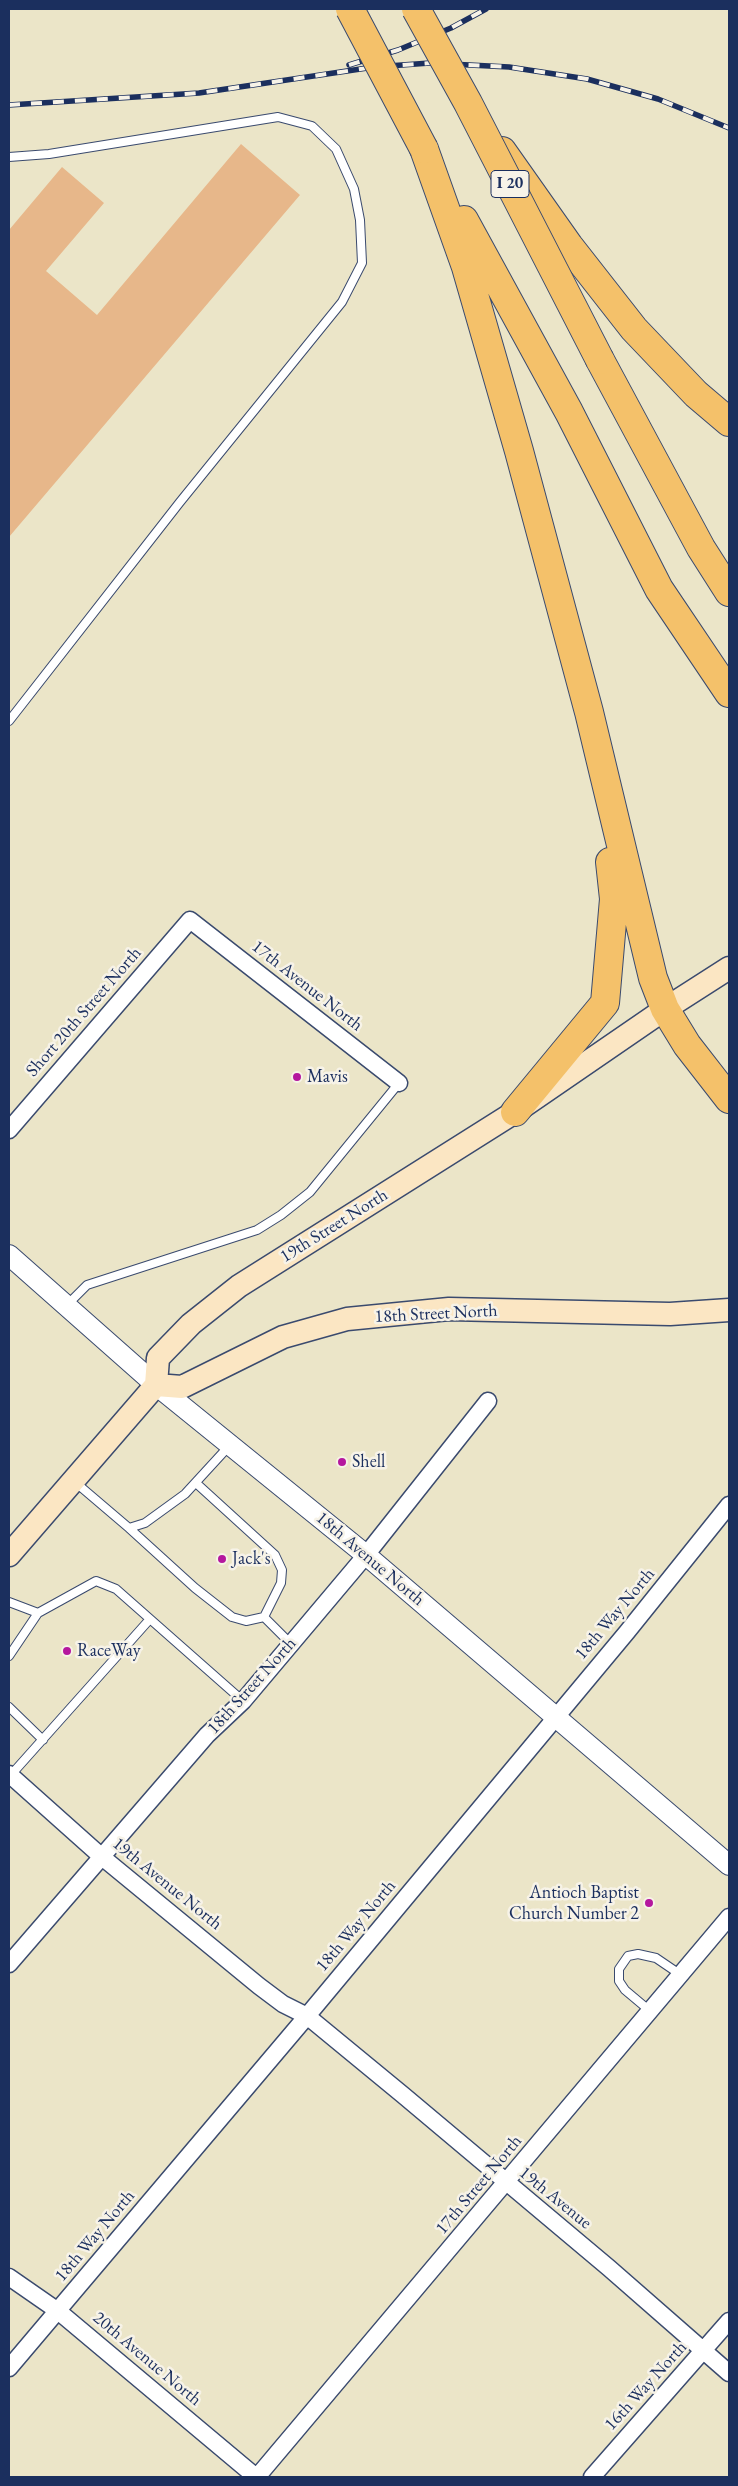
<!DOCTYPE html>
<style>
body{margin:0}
#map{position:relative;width:738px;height:2486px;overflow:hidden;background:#ebe5c8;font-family:"EB Garamond",serif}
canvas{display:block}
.frame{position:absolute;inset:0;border:10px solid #1b2f5e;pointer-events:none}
</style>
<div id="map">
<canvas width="738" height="2486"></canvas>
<div class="frame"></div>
</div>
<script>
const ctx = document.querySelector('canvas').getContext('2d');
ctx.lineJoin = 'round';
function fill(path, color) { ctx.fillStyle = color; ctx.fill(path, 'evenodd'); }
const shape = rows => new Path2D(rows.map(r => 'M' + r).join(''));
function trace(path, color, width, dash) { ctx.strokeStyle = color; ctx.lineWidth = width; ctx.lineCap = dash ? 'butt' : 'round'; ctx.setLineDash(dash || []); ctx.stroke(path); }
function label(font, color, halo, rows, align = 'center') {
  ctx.font = font + ' "EB Garamond",serif'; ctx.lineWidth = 5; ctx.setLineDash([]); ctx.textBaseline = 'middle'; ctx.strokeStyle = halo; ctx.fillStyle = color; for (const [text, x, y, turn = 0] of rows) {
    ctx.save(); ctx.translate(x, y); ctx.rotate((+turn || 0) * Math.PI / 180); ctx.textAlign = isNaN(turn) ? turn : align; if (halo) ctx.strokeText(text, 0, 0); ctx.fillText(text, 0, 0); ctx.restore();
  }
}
fill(shape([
 [241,144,300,195,9,537,9,230,62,167,104,203,46,271,97,315]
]), '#e7b78a');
const service = shape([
 [9,157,49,154,278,117,312,126,336,149,354,189,360,220,362,263,342,302,180,502,9,721],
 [67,1305,87,1285,257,1230,281,1215,310,1192,399,1083],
 [75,1482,129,1528,145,1523,185,1494,230,1445],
 [129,1528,195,1588,232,1617,246,1621,264,1617,281,1583,282,1570,275,1555,196,1483],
 [9,1602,38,1613,96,1581,116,1589,243,1701],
 [264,1617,291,1644],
 [9,1656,38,1613],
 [9,1707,43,1740],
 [10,1776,150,1619],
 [650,2011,625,1990,619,1981,619,1969,628,1956,638,1954,656,1958,681,1975]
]);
const minor = shape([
 [9,1130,190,920,399,1083],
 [9,1774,102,1857,259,1986,283,2004,307,2016,403,2095,609,2268,729,2373],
 [9,1964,207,1735,243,1701,366,1555,488,1401],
 [9,2277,58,2311,256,2477],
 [9,2368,307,2016,627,1632,729,1505],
 [257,2477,729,1917],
 [592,2477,729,2321]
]);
const tertiary = shape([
 [9,1255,156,1385,366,1555,729,1865]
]);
const secondary = shape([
 [156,1385,182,1387,283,1337,347,1319,449,1309,670,1314,729,1310],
 [9,1555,156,1385,158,1358,191,1324,239,1286,515,1112,665,1009,729,968]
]);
const motorway = shape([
 [424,149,466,267,519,451,589,712,653,978,665,1009,687,1045,729,1099],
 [502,151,569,246,634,329,696,394,729,422],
 [464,220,569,412,659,589,729,693],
 [600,360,701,548,729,592],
 [515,1112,605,1003,614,899,610,862]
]);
trace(service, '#3a4a6e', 10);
trace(minor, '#3a4a6e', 19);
trace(tertiary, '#3a4a6e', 22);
trace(secondary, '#3a4a6e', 25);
trace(motorway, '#3a4a6e', 30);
trace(service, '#fff', 8);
trace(minor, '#fff', 16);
trace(tertiary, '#fff', 20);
trace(secondary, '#fbe6c3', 22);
trace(motorway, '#f4c16a', 28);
const rail = shape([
 [349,65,398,50,451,28,486,9],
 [9,105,199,93,374,67,430,63,509,67,587,79,658,99,729,128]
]);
trace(rail, '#1b2f5e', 5.5);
trace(rail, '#f7f3e8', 4, [11]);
const motorwayBridge = shape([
 [350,9,424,149],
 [416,9,468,103,600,360]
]);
trace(motorwayBridge, '#3a4a6e', 30, []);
trace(motorwayBridge, '#f4c16a', 28);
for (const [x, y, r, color] of [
 [297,1077,5,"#b5179e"],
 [342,1462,5,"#b5179e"],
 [222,1559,5,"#b5179e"],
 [67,1651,5,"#b5179e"],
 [649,1903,5,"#b5179e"]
]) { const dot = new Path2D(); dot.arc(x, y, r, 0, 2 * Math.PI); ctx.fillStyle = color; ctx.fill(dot); trace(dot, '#f7f3e8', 2); }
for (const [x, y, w] of [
 [510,184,38]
]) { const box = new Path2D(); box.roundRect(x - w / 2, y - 13.5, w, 27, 4); ctx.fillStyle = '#f7f3e8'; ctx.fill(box); trace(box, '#1b2f5e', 1); }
label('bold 16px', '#1b2f5e', null, [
 ["I 20",510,184]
]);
label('18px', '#1b2f5e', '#f7f3e8', [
 ["17th Avenue North",307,986,38],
 ["Short 20th Street North",84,1012,-49],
 ["19th Street North",334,1226,-32],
 ["18th Street North",436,1314,-3],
 ["18th Avenue North",370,1559,40],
 ["18th Way North",615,1614,-50],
 ["18th Street North",252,1686,-48],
 ["19th Avenue North",167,1884,39],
 ["18th Way North",356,1926,-50],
 ["17th Street North",479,2185,-50],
 ["19th Avenue",555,2198,39],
 ["18th Way North",95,2236,-50],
 ["20th Avenue North",147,2359,40],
 ["16th Way North",646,2386,-48]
]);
label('18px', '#1b2f5e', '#f7f3e8', [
 ["Mavis",307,1077],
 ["Shell",352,1462],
 ["Jack's",232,1559],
 ["RaceWay",77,1651],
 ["Antioch Baptist",639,1893,"right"],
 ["Church Number 2",639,1914,"right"]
], 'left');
</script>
